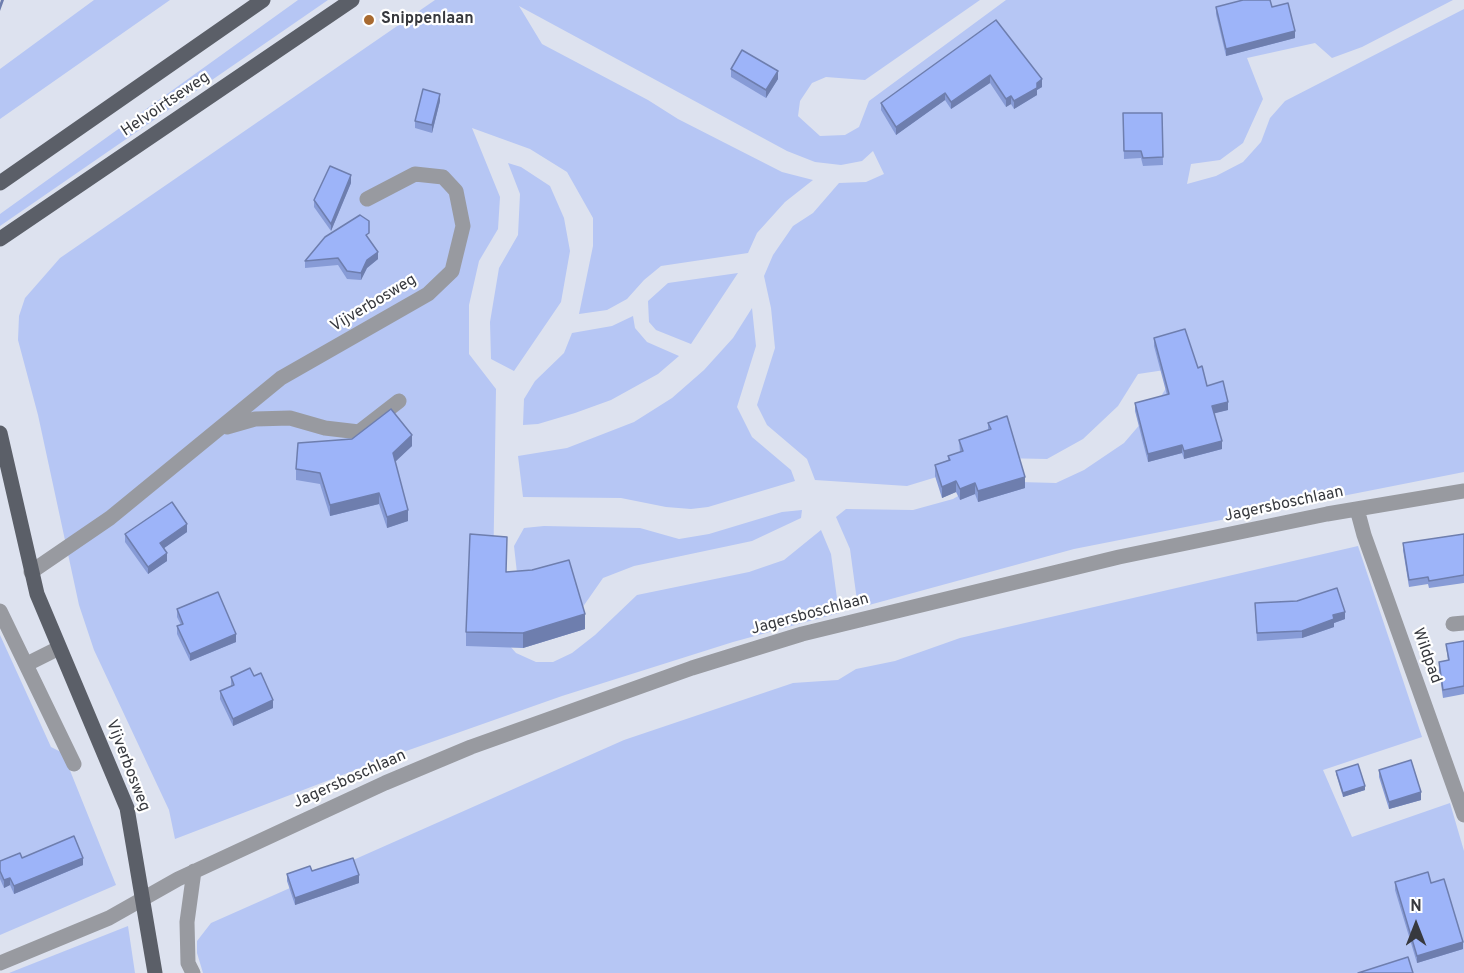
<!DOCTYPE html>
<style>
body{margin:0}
#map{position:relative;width:1464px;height:973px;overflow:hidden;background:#dde2ef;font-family:Overpass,sans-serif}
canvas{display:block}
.north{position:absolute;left:1386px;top:895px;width:60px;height:60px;-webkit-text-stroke:4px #fff;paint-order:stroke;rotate:0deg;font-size:16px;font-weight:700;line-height:24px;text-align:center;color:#37393e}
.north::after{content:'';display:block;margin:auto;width:21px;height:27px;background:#37393e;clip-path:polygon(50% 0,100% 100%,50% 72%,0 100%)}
</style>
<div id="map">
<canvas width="1464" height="973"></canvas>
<div class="north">N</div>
</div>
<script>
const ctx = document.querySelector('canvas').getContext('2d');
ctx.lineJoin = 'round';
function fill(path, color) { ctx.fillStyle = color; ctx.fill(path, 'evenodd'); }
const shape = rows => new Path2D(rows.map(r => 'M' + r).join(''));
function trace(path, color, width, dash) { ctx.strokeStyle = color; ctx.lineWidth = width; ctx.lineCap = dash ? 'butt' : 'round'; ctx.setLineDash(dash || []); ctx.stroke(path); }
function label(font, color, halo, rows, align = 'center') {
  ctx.font = font + ' Overpass,sans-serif'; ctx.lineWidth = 4.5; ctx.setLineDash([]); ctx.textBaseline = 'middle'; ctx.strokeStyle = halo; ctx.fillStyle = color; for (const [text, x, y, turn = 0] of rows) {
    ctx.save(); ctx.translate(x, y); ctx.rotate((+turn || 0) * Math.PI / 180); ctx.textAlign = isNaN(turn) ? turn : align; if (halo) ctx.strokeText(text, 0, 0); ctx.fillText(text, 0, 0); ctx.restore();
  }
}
fill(shape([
 [94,0,170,0,0,119,0,69],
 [298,0,328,0,0,226,0,214],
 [435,0,980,0,865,80,826,77,812,83,800,101,798,116,820,136,845,135,859,127,869,101,1006,0,1453,0,1362,47,1332,58,1315,43,1247,58,1263,99,1243,143,1220,160,1191,164,1187,184,1216,176,1243,162,1261,142,1270,118,1285,101,1464,9,1464,472,1074,549,858,608,850,549,836,517,846,509,913,510,953,499,965,492,1019,482,1056,483,1084,470,1124,443,1154,408,1178,368,1138,374,1118,406,1083,439,1047,459,999,458,907,486,815,480,807,459,767,425,757,405,775,348,771,308,764,276,773,255,793,226,813,213,839,183,866,182,884,174,873,151,862,161,841,165,815,162,787,151,519,6,542,44,648,100,678,119,782,172,813,180,785,202,757,233,748,253,661,266,644,280,627,299,607,310,579,314,593,246,593,218,567,172,530,149,472,128,500,197,498,229,479,261,469,305,469,354,496,389,493,581,503,638,516,653,536,662,553,662,572,653,595,635,637,595,749,572,784,560,821,530,831,554,839,613,733,642,562,696,392,756,175,839,169,810,94,650,79,605,38,415,18,340,19,316,25,298,60,258],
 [508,163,521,167,550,186,564,218,570,251,561,302,514,371,491,359,490,322,499,268,518,235,520,194],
 [738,273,691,344,656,330,649,322,648,301,668,283],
 [752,308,756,346,737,407,752,437,791,470,795,481,708,507,691,509,666,507,621,498,523,497,518,456,567,448,634,422,672,398,704,370,733,338],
 [633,316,635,328,647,342,679,356,658,374,611,400,575,413,538,424,523,425,524,399,535,381,564,353,572,333,612,326],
 [802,510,801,518,752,541,634,566,603,578,573,621,520,600,514,546,524,528,544,526,640,528,679,539,709,534,782,512],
 [1358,546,1422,737,1323,770,1352,837,1450,803,1464,851,1464,973,203,973,197,953,197,941,211,923,624,740,793,683,838,680,856,669,895,661,960,638],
 [0,635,51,747,63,753,116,885,0,935],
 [128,926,135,973,9,973]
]), '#b6c6f4');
trace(shape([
 [227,427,255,419,290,418,325,428,359,432,399,401],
 [1357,509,1364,535,1464,815],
 [31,572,110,518,281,378,428,294,452,271,463,226,456,191,443,177,415,174,367,199],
 [0,611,74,764],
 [1453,624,1464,623],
 [27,664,59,648],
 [0,963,109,918,178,879,385,783,471,747,692,668,802,634,1119,557,1327,514,1464,491],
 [193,973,188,963,187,922,194,871]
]), '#989aa0', 15);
trace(shape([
 [0,183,263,0],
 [0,239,352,0],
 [0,433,37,594,127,808,155,973]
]), '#5b5f68', 15);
fill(shape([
 [1216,7,1272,7,1295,38,1226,56,1216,14],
 [996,20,1042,87,1037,90,1037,95,1014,109,1011,104,1006,107,990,83,951,109,945,100,896,135,881,110,881,103],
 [731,69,778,79,766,98,731,77],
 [440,101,432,133,415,128,415,121],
 [1123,113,1162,113,1163,165,1143,166,1141,158,1124,159],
 [351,183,331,231,314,207,314,200],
 [369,239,378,259,367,268,361,280,347,279,338,265,305,268,305,261],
 [1154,338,1198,368,1207,386,1228,410,1214,413,1222,449,1184,459,1182,453,1148,462,1135,411,1135,403,1167,395,1154,346],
 [988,423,1025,488,978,502,975,494,960,500,956,492,942,498,935,476,935,465,948,460,948,456,960,452,959,440,988,430],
 [352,439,412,446,395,461,408,521,387,528,379,504,330,516,320,484,296,480,296,469],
 [187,532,164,548,167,561,148,574,125,542,125,534],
 [1464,534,1464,583,1429,588,1428,584,1409,587,1403,550,1403,543],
 [506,572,585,629,523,648,466,646,466,632],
 [1255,603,1345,619,1334,623,1334,627,1302,638,1257,641],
 [177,609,236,642,190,661,177,634,177,626,181,625,177,617],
 [1464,641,1464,694,1443,698,1439,670,1439,662,1448,661,1446,644],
 [254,676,273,708,233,726,220,699,220,691,231,686,231,677],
 [1379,770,1421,800,1389,809,1379,777],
 [1336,771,1365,790,1343,797,1336,774],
 [22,858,83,865,14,894,10,885,4,888,0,879,0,861],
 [287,874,359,883,295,905,287,881],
 [1395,882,1431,883,1463,949,1417,963,1395,890]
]), '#879bd6');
fill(shape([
 [1,0,4,0,0,11,0,3],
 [1295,31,1295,38,1226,56,1226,49],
 [778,71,778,79,766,98,766,90],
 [990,75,990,83,951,109,951,102],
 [1042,79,1042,87,1037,90,1037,95,1014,109,1014,101],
 [945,93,945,100,896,135,896,127],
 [440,94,440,101,432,133,432,125],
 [1011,96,1011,104,1006,107,1006,99],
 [351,175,351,183,331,231,331,224],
 [378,252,378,259,367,268,361,280,361,273,367,260],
 [1228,402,1228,410,1212,414,1212,406],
 [412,435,412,446,393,464,393,453],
 [1222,441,1222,449,1184,459,1184,451],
 [1182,445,1182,453,1148,462,1148,454],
 [1025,477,1025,488,978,502,978,491],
 [956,481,956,492,942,498,942,487],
 [975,483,975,494,960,500,960,489],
 [379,493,379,504,330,516,330,505],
 [408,510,408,521,387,528,387,517],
 [187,524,187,532,160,551,160,543],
 [167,553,167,561,148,574,148,567],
 [1345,612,1345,619,1334,623,1334,627,1302,638,1302,631,1333,615],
 [585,614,585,629,523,648,523,633],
 [236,634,236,642,190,661,190,654],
 [273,700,273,708,233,726,233,719],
 [1365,786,1365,790,1343,797,1343,793],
 [1421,792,1421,800,1389,809,1389,802],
 [83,858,83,865,14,894,14,886],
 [359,875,359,883,295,905,295,898],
 [10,878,10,885,4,888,4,880],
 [1463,942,1463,949,1417,963,1417,956]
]), '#6e7eae');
const building = shape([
 [1243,0,1270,0,1272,7,1288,3,1295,31,1226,49,1216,7,1243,0],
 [996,20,1042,79,1037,83,1037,88,1014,101,1011,96,1006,99,990,75,951,102,945,93,896,127,881,103,996,20],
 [742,50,778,71,766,90,731,69,742,50],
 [423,89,440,94,432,125,415,121,423,89],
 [1123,113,1162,113,1163,157,1143,158,1141,151,1124,151,1123,113],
 [330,166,351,175,331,224,314,200,330,166],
 [360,215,369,221,369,233,366,235,378,252,367,260,361,273,347,271,338,258,305,261,325,237,360,215],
 [1185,329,1198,368,1202,366,1207,386,1223,381,1228,402,1212,406,1222,441,1184,451,1182,445,1148,454,1135,403,1169,394,1154,338,1185,329],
 [391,409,412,435,393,453,408,510,387,517,379,493,330,505,320,473,296,469,298,443,352,439,391,409],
 [1007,416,1025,477,978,491,975,483,960,489,956,481,942,487,935,465,950,460,948,456,963,451,959,440,991,429,988,423,1007,416],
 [172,502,187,524,160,543,167,553,148,567,125,534,172,502],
 [470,534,507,537,506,572,532,570,569,560,585,614,523,633,466,632,470,534],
 [1464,534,1464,575,1429,581,1428,577,1409,580,1403,543,1464,534],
 [1337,588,1345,612,1333,615,1334,619,1302,631,1257,633,1255,603,1297,601,1337,588],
 [218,592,236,634,190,654,177,626,183,624,177,609,218,592],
 [1464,641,1464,686,1443,690,1439,662,1449,660,1446,644,1464,641],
 [250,668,254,676,261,673,273,700,233,719,220,691,234,685,231,677,250,668],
 [1411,760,1421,792,1389,802,1379,770,1411,760],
 [1358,764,1365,786,1343,793,1336,771,1358,764],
 [74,836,83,858,14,886,10,878,4,880,0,871,0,861,20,853,22,858,74,836],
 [353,858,359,875,295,898,287,874,310,866,312,871,353,858],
 [1428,872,1431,883,1444,879,1463,942,1417,956,1395,882,1428,872],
 [1408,957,1413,973,1358,973,1408,957]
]);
fill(building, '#9db4f9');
trace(building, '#6e7eae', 1.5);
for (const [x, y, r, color] of [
 [369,20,6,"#a86a30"]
]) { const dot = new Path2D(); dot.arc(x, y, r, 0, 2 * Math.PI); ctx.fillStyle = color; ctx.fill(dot); trace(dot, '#fff', 2); }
label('bold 16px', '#37393e', '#fff', [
 ["Snippenlaan",381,20]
], 'left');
label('16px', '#37393e', '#fff', [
 ["Helvoirtseweg",166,105,-34],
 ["Vijverbosweg",374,304,-31],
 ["Jagersboschlaan",1284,505,-12],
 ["Jagersboschlaan",810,615,-15],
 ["Wildpad",1426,656,70],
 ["Vijverbosweg",127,766,69],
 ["Jagersboschlaan",350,780,-24]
]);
</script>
